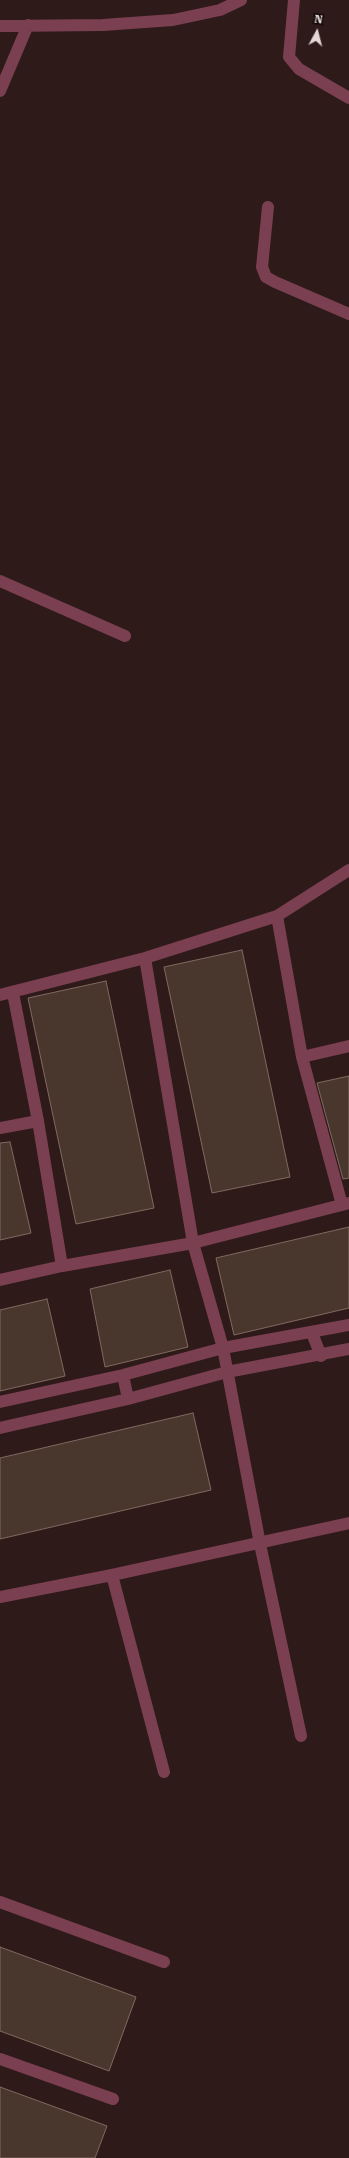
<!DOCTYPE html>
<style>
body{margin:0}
#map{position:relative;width:349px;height:2158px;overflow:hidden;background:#2e1a19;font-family:"Roboto Serif",serif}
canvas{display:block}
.north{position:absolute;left:297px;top:12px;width:40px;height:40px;-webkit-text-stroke:3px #100707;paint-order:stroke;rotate:7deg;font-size:11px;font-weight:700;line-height:16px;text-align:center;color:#e5d7d6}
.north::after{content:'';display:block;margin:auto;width:14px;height:18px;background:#e5d7d6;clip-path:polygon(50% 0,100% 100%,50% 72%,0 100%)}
</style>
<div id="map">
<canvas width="349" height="2158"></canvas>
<div class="north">N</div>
</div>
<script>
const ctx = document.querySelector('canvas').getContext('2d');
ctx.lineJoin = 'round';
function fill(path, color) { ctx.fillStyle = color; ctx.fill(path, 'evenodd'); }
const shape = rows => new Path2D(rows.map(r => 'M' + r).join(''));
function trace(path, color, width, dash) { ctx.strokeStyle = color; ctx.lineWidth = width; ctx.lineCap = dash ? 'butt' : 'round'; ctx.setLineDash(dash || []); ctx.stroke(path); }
const building = shape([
 [242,950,290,1177,212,1193,164,967,242,950],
 [106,981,154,1208,76,1224,28,998,106,981],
 [349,1076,349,1178,343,1179,317,1083,349,1076],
 [10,1142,31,1233,0,1240,0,1143,10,1142],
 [349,1227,349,1308,234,1335,216,1258,349,1227],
 [170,1270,188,1347,105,1367,90,1289,170,1270],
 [47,1299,65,1376,0,1391,0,1310,47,1299],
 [193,1413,211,1490,0,1539,0,1458,193,1413],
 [0,1947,136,1997,109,2071,0,2031,0,1947],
 [0,2087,107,2126,95,2158,0,2158,0,2087]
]);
fill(building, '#49362d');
trace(building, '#806a61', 1);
trace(shape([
 [294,0,289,57,299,69,349,98],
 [0,26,103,25,173,20,220,10,241,0],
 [0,91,28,25],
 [268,207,262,267,266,277,275,282,349,314],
 [0,581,125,636],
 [277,916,302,1057,342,1205],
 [145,958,193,1243,223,1348,260,1544,301,1736],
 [13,993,38,1121,62,1266],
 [0,995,145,958,277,916,349,870],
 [302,1057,349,1046],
 [0,1128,38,1121],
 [0,1280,62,1266,193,1243,349,1203],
 [312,1333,321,1356],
 [123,1375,128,1399],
 [0,1402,123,1375,223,1348,349,1325],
 [0,1428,128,1399,227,1372,349,1349],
 [112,1575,164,1772],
 [0,1597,112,1575,349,1523],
 [0,1902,164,1962],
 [0,2059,113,2099]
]), '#7a3f50', 12);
</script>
